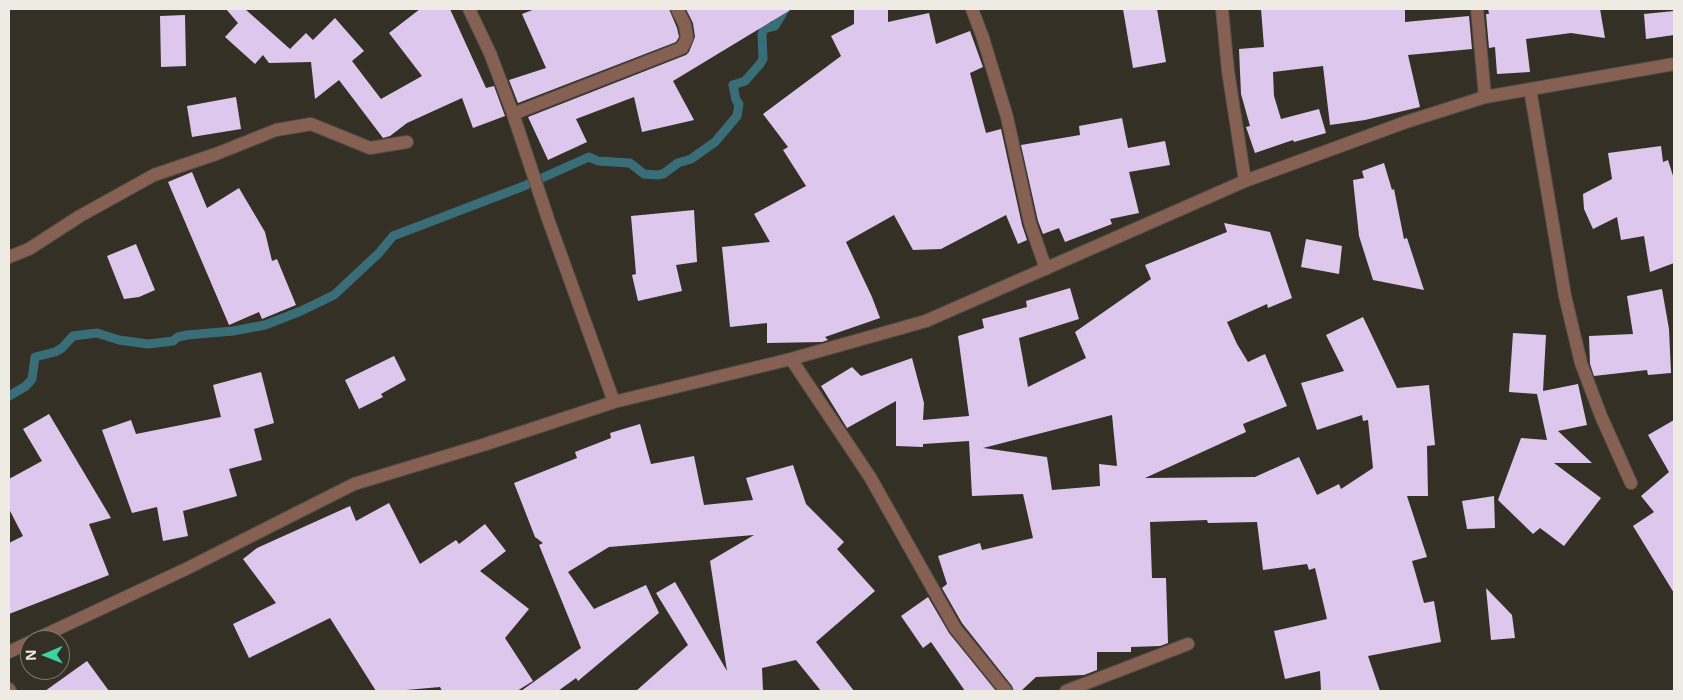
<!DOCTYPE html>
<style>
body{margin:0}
#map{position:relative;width:1683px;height:700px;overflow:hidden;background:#343026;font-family:"Noto Sans",sans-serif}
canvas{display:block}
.frame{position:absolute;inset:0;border:10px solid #eeebe5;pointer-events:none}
.north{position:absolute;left:20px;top:630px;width:50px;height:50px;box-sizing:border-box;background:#343026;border:1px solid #7e7b72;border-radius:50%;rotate:269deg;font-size:14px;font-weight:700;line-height:20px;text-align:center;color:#eeebe5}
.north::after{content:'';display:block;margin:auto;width:18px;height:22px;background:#39d4a5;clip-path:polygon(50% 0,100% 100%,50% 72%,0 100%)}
</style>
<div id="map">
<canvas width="1683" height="700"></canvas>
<div class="frame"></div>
<div class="north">N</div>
</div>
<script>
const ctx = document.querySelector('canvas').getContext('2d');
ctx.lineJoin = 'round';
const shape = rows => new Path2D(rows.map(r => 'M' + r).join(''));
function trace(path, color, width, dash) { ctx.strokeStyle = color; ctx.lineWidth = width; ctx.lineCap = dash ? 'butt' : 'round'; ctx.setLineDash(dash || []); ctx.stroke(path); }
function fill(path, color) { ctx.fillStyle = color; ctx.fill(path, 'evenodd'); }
trace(shape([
 [9,396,26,386,32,379,35,357,55,352,62,348,73,336,97,333,119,340,148,344,173,341,178,337,187,335,233,331,265,325,301,311,334,295,379,253,393,236,524,186,589,157,598,161,630,163,644,174,657,175,663,174,678,163,691,159,715,142,737,116,739,104,736,100,733,85,745,81,760,64,763,59,762,34,764,29,775,26,785,9]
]), '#396e78', 9);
fill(shape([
 [226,9,245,9,290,49,306,33,313,40,335,18,364,51,352,61,381,99,422,76,389,33,420,9,450,9,486,88,494,86,505,116,473,128,462,98,407,123,390,136,383,138,339,80,315,99,311,62,269,63,263,55,255,64,225,37,238,23],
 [535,9,669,9,677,28,679,37,676,42,518,103,509,80,546,68,522,14],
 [686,9,792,9,673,81,694,120,642,132,634,97,576,119,587,142,548,160,528,117,686,55,689,52,695,37,693,23],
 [854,9,888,9,888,22,929,13,936,44,970,31,983,67,970,73,986,133,1001,129,1022,225,1027,240,1018,244,1006,215,941,249,913,250,894,215,846,242,872,297,880,318,825,337,828,340,822,342,767,343,767,323,730,327,722,247,770,242,754,214,806,186,783,150,788,147,763,114,841,56,831,36,854,24],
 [1123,9,1157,9,1166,62,1133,68],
 [1261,9,1405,9,1405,22,1469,16,1472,49,1408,55,1420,107,1365,120,1330,125,1323,66,1273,72,1274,96,1281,119,1319,109,1326,133,1294,142,1293,140,1255,153,1246,127,1250,126,1241,94,1239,49,1264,47],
 [1488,9,1600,9,1605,38,1571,33,1526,39,1530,72,1497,74,1495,47,1489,48,1486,14,1489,14],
 [1674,11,1674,35,1646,39,1644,14],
 [185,15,186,66,161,67,160,16],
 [236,97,241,129,192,137,187,106],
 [1122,118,1128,148,1165,141,1170,165,1129,172,1139,213,1110,219,1112,224,1065,242,1059,228,1043,234,1038,221,1021,145,1080,135,1079,126],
 [1661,146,1663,162,1668,160,1674,179,1674,263,1650,272,1644,236,1621,240,1617,217,1593,229,1584,209,1583,194,1612,179,1608,153],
 [1384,163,1392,190,1394,189,1404,239,1407,238,1424,290,1373,280,1359,236,1353,180,1364,178,1362,171],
 [192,172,207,208,239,188,265,232,272,261,277,259,296,305,262,319,259,312,229,325,168,182],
 [694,210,697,262,676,265,682,291,638,301,632,275,636,274,631,216],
 [1224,223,1270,232,1292,298,1268,308,1267,304,1227,322,1237,344,1248,362,1265,354,1287,406,1243,424,1246,432,1145,478,1255,477,1299,457,1317,495,1339,484,1341,489,1373,468,1368,420,1363,421,1362,415,1317,430,1301,383,1344,371,1326,335,1363,317,1397,388,1429,385,1435,445,1427,446,1428,496,1407,496,1427,557,1412,561,1424,603,1434,601,1441,642,1368,656,1380,691,1321,691,1320,671,1285,679,1274,631,1327,619,1315,568,1309,570,1307,564,1263,570,1257,522,1208,523,1207,520,1150,522,1152,578,1166,578,1168,643,1160,646,1131,647,1131,652,1097,652,1097,670,1084,675,1036,677,1021,691,1014,691,1012,686,962,623,942,588,947,584,938,556,980,543,982,550,1033,538,1023,494,972,496,969,441,923,444,923,447,896,446,896,401,847,428,821,386,852,367,861,376,912,358,924,403,923,420,969,416,958,336,984,328,982,319,1027,307,1026,301,1070,288,1079,319,1019,338,1028,387,1086,358,1075,332,1151,279,1145,265,1227,232],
 [1112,415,1117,466,1099,464,1100,486,1052,490,1047,457,983,448],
 [1306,239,1342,246,1339,274,1301,267],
 [136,244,155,290,139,297,124,299,107,256],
 [1662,289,1669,329,1671,373,1648,375,1647,370,1594,376,1590,364,1589,336,1633,334,1627,296],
 [1513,333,1546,335,1543,391,1578,384,1587,425,1558,431,1592,463,1554,463,1601,498,1564,546,1540,528,1533,534,1498,500,1521,438,1547,440,1537,394,1509,392],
 [394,356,406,380,381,394,383,397,359,409,345,380],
 [261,372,274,423,254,429,262,460,229,469,237,496,183,511,188,536,163,541,157,507,132,513,102,430,131,420,136,434,221,417,213,385],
 [49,414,111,518,89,524,109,575,9,614,9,543,23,536,9,509,9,479,42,461,23,429],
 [1674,420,1674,593,1633,526,1654,512,1641,496,1669,472,1648,435],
 [640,424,651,464,694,456,704,505,753,500,746,478,793,465,806,504,844,542,837,549,875,591,816,642,854,691,821,691,796,660,762,668,763,691,636,691,688,645,656,593,675,582,727,671,710,561,754,535,609,547,568,572,594,609,646,585,659,613,578,681,576,678,558,691,521,691,581,648,539,545,543,543,535,537,514,483,577,458,575,452,611,438,610,433],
 [1494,496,1495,528,1467,529,1462,501],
 [389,503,420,564,456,540,459,544,485,524,506,551,480,571,529,609,505,638,533,681,517,691,442,691,440,687,395,691,376,691,330,618,249,658,233,624,276,603,243,559,257,548,350,506,356,521],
 [1486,588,1512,615,1515,638,1491,640],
 [928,597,949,633,996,691,965,691,931,642,923,648,901,616],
 [87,661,109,691,45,691]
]), '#dec7ed');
const minor = shape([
 [469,9,490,53,513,114,548,219,614,402],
 [972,9,983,38,1007,117,1030,223,1046,269],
 [1222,9,1228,71,1245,181],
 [1477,9,1485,97],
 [1530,89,1565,296,1581,363,1601,416,1631,483],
 [513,114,682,48,687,38,685,25,677,9],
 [9,257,29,249,80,216,154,175,216,154,276,130,311,124,370,148,407,142],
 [791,359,870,477,955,628,1006,691],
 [34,640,186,569,354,484,486,444,614,402,791,359,926,321,1245,181,1406,122,1485,97,1674,64],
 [9,652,30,642],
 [9,689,10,691],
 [1066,691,1188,644]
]);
trace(minor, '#524e45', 14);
trace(minor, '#866153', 12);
</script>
